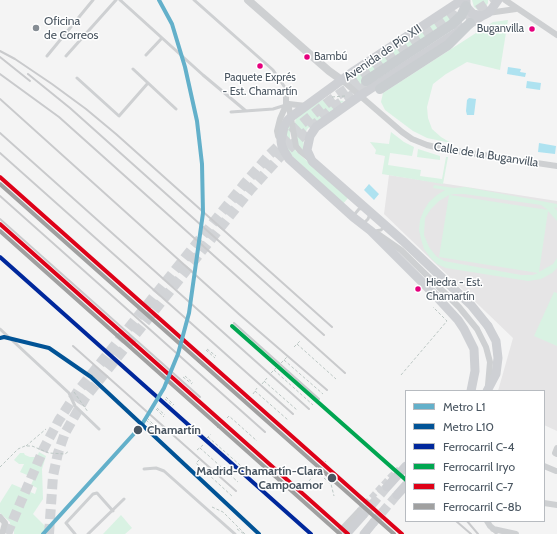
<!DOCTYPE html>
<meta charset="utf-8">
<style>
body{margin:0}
#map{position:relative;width:557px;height:534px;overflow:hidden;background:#f4f4f4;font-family:Cabin,sans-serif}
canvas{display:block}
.legend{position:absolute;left:405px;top:390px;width:140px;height:132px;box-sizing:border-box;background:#fff;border:1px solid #b7bbc0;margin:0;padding:5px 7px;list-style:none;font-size:12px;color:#4a5661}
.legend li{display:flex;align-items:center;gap:8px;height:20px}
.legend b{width:20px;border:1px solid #b7bbc0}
</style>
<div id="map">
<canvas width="557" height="534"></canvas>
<ul class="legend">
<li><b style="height:5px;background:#63b0ca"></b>Metro L1</li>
<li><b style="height:5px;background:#015396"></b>Metro L10</li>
<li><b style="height:5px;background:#00289c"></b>Ferrocarril C-4</li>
<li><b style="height:5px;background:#00a651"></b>Ferrocarril Iryo</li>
<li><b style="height:5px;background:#de0118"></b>Ferrocarril C-7</li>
<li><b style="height:5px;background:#a0a0a0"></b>Ferrocarril C-8b</li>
</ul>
</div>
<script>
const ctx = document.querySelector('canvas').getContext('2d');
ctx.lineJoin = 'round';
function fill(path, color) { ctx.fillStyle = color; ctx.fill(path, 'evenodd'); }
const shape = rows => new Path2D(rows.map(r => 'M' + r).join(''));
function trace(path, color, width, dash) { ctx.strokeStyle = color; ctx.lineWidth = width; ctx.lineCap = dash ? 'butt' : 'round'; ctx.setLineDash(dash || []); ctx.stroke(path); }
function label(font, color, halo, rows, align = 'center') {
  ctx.font = font + ' Cabin,sans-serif'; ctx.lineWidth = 3; ctx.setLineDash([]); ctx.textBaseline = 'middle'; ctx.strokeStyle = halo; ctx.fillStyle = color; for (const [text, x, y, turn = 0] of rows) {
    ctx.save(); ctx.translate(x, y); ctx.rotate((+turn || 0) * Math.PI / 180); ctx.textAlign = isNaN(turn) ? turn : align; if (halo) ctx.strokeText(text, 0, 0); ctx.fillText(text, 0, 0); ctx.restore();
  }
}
fill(shape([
 [389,175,557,201,557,431,544,425,544,391,498,391,513,338,384,214]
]), '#e6e5e6');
fill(shape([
 [472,0,488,0,488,3,484,9,478,10,474,7],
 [453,11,455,12,456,15,453,20,366,84,362,85,356,82,354,76],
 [508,20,500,70,467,62,446,74,433,84,427,107,428,118,432,129,441,137,451,143,427,138,413,131,385,110,381,102,383,93,493,22],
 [324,99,344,101,307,129,304,138,303,150,302,149,298,144,294,128,296,117],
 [288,126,290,126,290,140,296,151,348,198,343,204,289,153,285,142],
 [391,132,404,142,414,147,412,156,390,153,388,165,421,170,420,176,442,179,446,157,448,157,443,184,382,174,385,156,375,154,376,150,370,142,389,144],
 [418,149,440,156,440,160,417,157],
 [434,185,454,188,465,187,557,204,557,208,554,207,557,211,557,221,548,211,539,272,553,264,557,258,557,268,552,273,541,279,528,281,446,268,437,264,430,257,424,249,421,239,419,230,420,220,424,210,429,202,437,195,445,190,433,188],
 [454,194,464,194,541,205,548,210,450,195],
 [449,195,439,257,538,273,533,275,521,275,444,261,436,256,429,247,424,235,425,218,431,209,439,201],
 [554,292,557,293,557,346,534,336],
 [39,452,46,456,42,469,43,499,33,514,53,534,14,534,14,528,10,524,10,522,0,513,0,503,12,484,35,494,37,488,31,485,34,478,20,472,24,464,19,464,14,460,20,453,24,453,25,455,30,457,37,457],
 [121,515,132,528,125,534,103,534]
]), '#d9f2e3');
fill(shape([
 [508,67,521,69,520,72,526,73,525,77,507,74],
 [527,81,541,83,540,90,526,88],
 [469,98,476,99,474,115,467,115,466,111,467,100],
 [539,143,556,146,555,154,538,152],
 [369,184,379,194,374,200,364,190]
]), '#aee2f0');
trace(shape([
 [359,511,391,476,399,469],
 [338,534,342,529]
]), '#d2d4d7', 6, [6, 3]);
trace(shape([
 [363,515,387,487],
 [373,523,397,495]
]), '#d2d4d7', 9, [9, 4.5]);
trace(shape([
 [453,27,493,0],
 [7,534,44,448,59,420,78,391,245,183,269,155,299,126,331,100,453,14,464,0],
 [49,534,53,476,58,453,65,433,85,398,251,189,279,158,303,135,334,107,377,79]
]), '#d2d4d7', 10, [10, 5]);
trace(shape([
 [332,97,345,96],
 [297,344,336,379],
 [294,347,300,341],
 [207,349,216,356],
 [206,350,215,358],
 [198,360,207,367],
 [284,360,323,394],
 [197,361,205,368],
 [281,363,287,357],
 [274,370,313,405],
 [271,373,277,367],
 [401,375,447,321,433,307],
 [185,376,193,383],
 [183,377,192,384],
 [264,381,297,410],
 [262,384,267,378],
 [176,386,184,394],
 [174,387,183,395],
 [255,391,288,420],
 [74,392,88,412],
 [253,394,257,388],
 [166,397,174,405],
 [247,398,244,401,271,425],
 [165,399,173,406],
 [157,408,165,415],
 [156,409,164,417],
 [147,418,156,427],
 [227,418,229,416,257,441],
 [146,420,155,428],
 [219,426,254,458],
 [217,428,221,424],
 [208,437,248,472],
 [207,438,211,434],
 [26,446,46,429],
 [200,448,238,482],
 [197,450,203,445],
 [199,460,196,463,233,497],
 [0,467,18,449,25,446,32,446,49,453,65,454,69,451],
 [324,478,331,484,334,496],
 [309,481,326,461],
 [212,507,223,512,245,534],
 [237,529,244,534]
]), '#bcc7c4', 1, [3, 2]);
trace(shape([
 [120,0,203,75,246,111],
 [194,0,273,70,284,86,286,97],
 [146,55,162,38],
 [47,56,93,0],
 [66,56,116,0],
 [133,69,176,109],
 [77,78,119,116,148,83],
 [231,112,273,109,286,105],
 [354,215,359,209,363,208],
 [363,224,368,219,370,214],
 [375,231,381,230,385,226],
 [0,329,69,393,75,406,99,429],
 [144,469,156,468,164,471,235,534],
 [75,534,66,523,93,494,97,493,113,511],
 [88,534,124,499]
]), '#ced0d2', 3);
trace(shape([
 [505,0,557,35],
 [488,13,516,9],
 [343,81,402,132,412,139,427,145,443,149,557,166],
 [286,105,289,108,290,113,296,146,300,151,310,159],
 [286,105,289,104,306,106],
 [281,141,278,136,277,131,280,119,286,105,286,97],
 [378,234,401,250,459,307,477,329,486,347,490,362,488,385],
 [557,448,555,453,557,454],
 [544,466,556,471],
 [544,503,557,505],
 [0,517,5,523,2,534],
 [487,521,490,526,496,531],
 [342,529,359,511],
 [493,529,516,534]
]), '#ced0d2', 6);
trace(shape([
 [248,0,329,71,343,81],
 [0,534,1,534]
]), '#ced0d2', 8);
trace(shape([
 [462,0,354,71,291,117,287,121,284,127,281,141,282,147,289,159,353,217,371,231,435,295,458,320,464,329,474,349,475,371,471,391],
 [466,1,466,6,470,11,473,14,482,16,488,13,491,10,498,0],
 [482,16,361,95,316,127,310,136,307,150,312,161,403,241,471,305,488,326],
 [387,487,406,466],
 [397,495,406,485],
 [347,533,363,515],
 [364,534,373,523]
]), '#ced0d4', 9);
trace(shape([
 [366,81,451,25,461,16,466,6],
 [380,89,448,45,470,23]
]), '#caced1', 10);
trace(shape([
 [0,51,15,59,52,84,86,109,116,134,332,327],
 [0,57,30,81],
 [0,74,59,117,345,373],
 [28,74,70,108,324,335],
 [0,99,240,315,327,390],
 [0,133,309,409],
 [0,153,293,414],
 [0,196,265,432],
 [0,219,200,397],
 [234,323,319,399],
 [73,346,236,491],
 [456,521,471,534],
 [467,521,478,534]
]), '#c9cacc', 2);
trace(shape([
 [487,391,496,374,498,358,496,341,488,326]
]), '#ced0d4', 9);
trace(shape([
 [0,257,311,534]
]), '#00289c', 4);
trace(shape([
 [232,326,406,480]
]), '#00a651', 4);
trace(shape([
 [0,177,402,534],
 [0,224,348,534]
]), '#de0118', 4);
trace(shape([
 [0,184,394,534],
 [0,231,340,534]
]), '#a0a0a0', 4);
trace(shape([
 [43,534,141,426,164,388,178,354,189,313,203,213,202,164,197,121,185,67,172,24,159,0]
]), '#63b0ca', 4);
trace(shape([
 [0,338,4,337,49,348,91,377,259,534]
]), '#015396', 4);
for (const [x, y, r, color] of [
 [36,28,4,"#868d94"],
 [532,29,3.5,"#e5007d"],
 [307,57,3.5,"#e5007d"],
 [260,66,3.5,"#e5007d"],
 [418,289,3.5,"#e5007d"],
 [138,430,5,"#4a5661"],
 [332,478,5,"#4a5661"]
]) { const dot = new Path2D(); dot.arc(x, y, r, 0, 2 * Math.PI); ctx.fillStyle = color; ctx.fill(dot); trace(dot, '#fff', 1.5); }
label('11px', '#4a5661', '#fff', [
 ["Buganvilla",524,29,"right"],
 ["Bambú",314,57],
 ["Paquete Exprés",260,78,"center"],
 ["- Est. Chamartín",260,92,"center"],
 ["Hiedra - Est.",426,283],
 ["Chamartín",426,297]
], 'left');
label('12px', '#4a5661', '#fff', [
 ["Oficina",44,21],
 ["de Correos",44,35]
], 'left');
label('12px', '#4a5661', '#fff', [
 ["Avenida de Pío XII",383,53,-34],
 ["Calle de la Buganvilla",486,155,9]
]);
label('bold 12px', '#4a5661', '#fff', [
 ["Chamartín",147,430],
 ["Madrid-Chamartín-Clara",323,471,"right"],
 ["Campoamor",323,485,"right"]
], 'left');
</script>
